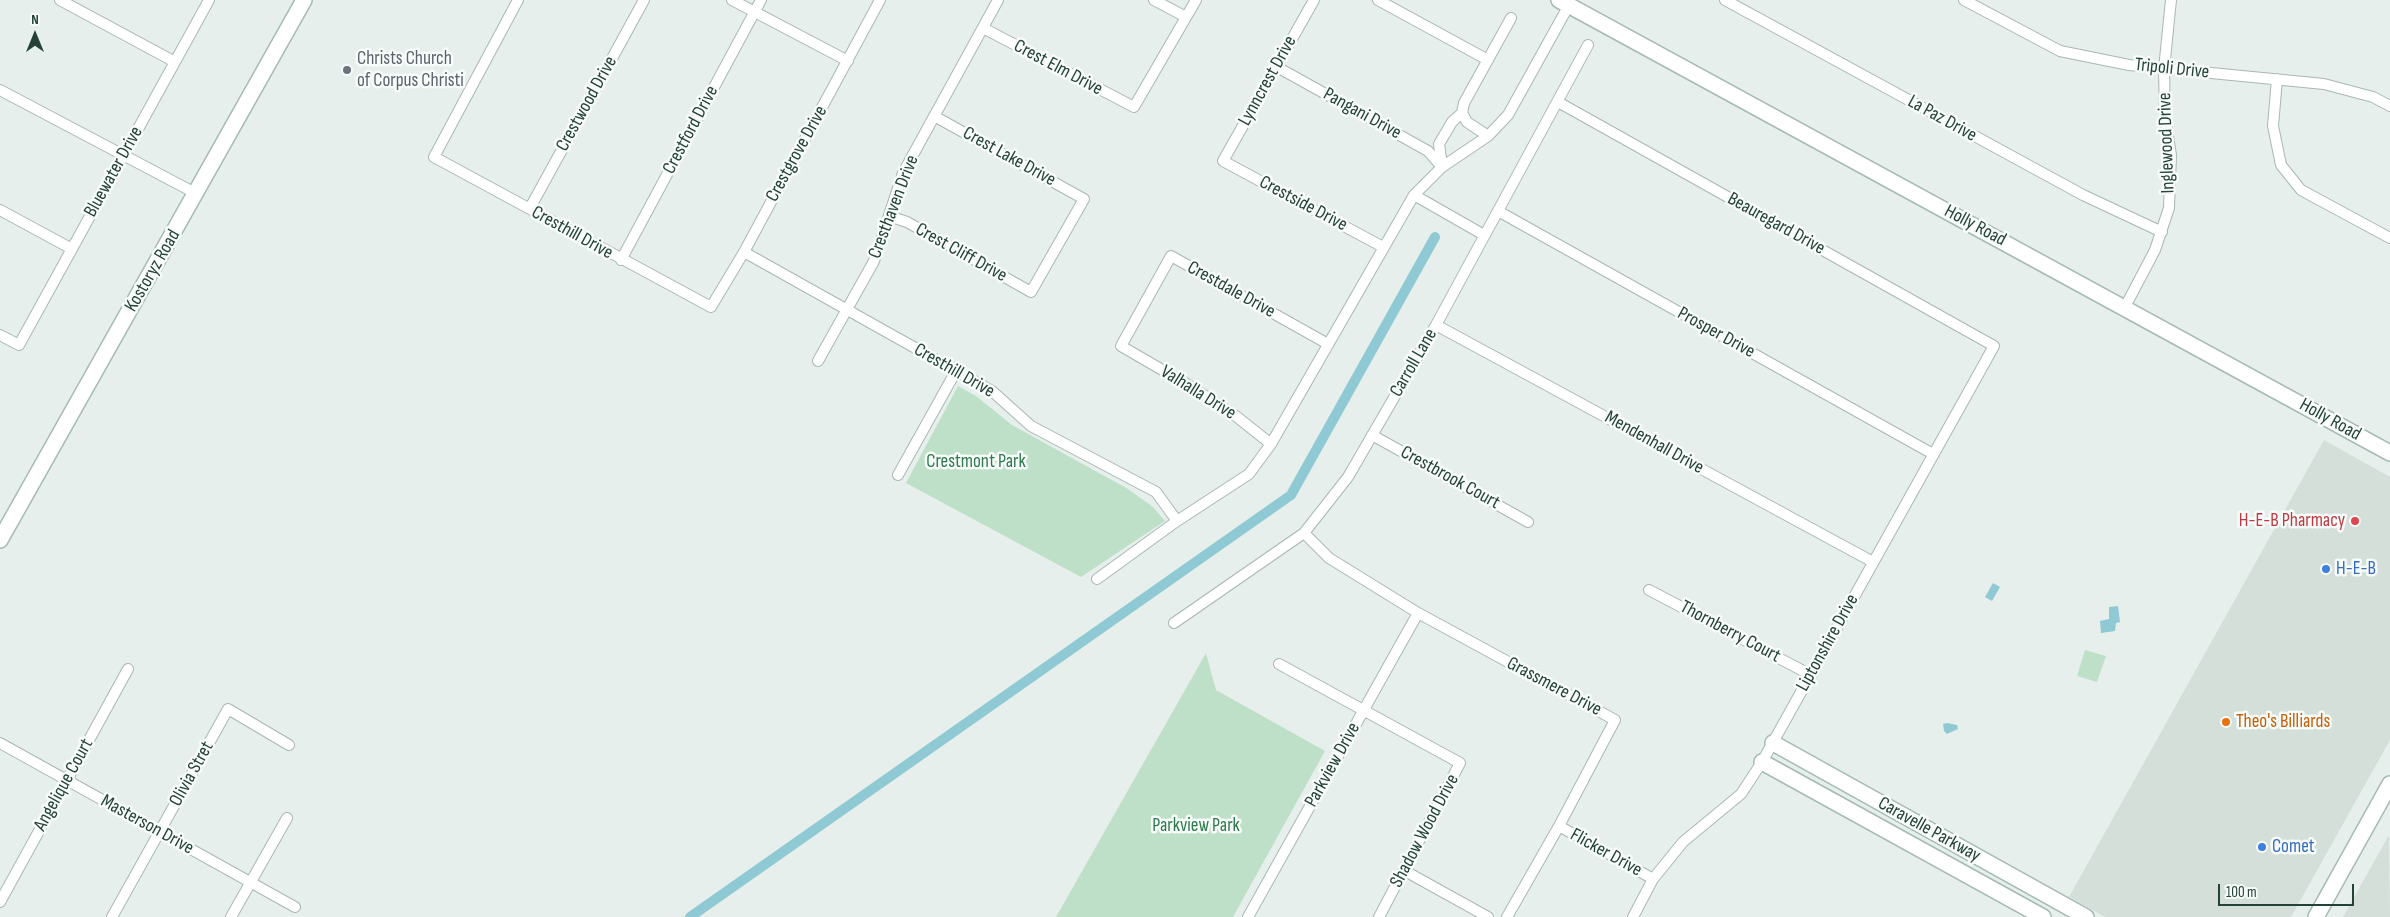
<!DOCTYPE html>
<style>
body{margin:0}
#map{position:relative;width:2390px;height:917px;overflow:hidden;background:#e6efeb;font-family:"Sofia Sans Condensed",sans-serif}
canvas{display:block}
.north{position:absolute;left:10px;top:10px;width:50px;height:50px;-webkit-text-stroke:4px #f7fbf9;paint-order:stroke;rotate:0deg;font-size:14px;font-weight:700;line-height:20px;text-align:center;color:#24423a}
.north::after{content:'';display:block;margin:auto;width:18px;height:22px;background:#24423a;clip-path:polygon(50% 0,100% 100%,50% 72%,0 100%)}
.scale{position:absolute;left:2218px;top:884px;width:136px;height:22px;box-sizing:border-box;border:2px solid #24423a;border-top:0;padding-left:6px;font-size:15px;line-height:18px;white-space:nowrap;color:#24423a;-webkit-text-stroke:4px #f7fbf9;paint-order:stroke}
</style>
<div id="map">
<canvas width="2390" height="917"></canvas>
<div class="north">N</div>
<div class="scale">100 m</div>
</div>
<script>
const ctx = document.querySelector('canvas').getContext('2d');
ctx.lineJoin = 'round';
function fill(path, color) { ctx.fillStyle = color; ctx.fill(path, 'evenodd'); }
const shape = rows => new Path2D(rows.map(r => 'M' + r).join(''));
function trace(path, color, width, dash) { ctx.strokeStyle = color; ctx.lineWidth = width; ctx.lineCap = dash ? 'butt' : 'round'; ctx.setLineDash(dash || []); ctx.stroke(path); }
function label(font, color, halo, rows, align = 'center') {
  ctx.font = font + ' "Sofia Sans Condensed",sans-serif'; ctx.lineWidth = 5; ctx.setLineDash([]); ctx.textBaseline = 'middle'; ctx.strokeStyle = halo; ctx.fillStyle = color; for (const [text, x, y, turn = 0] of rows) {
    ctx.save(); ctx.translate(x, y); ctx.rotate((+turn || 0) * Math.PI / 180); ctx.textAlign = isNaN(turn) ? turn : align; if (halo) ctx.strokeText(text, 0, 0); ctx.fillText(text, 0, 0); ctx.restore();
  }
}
fill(shape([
 [2324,440,2390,477,2390,740,2291,917,2105,917,2069,897],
 [2389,835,2390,917,2343,917]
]), '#d4dfda');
fill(shape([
 [958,386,976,396,1012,425,1128,489,1153,507,1165,521,1081,577,906,483],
 [2085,650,2106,656,2097,682,2077,676],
 [1206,653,1216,690,1325,751,1233,917,1056,917]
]), '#bfe0c8');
fill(shape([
 [1993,583,2000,587,1992,601,1985,597],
 [2118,606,2120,622,2116,623,2115,631,2101,633,2100,621,2109,619,2109,607],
 [1947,723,1957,725,1958,729,1947,734,1944,731,1943,724]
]), '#8ec9d4');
trace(shape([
 [690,917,1291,495,1435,237]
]), '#8ec9d4', 10);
const street = shape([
 [60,0,175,62],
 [518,0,434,157,711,307,744,252,880,0],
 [732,0,848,61],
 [1154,0,1186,17],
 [1314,0,1223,161,1383,247],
 [1378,0,1488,60],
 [1725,0,2083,195,2162,232],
 [1964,0,2060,51,2129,65,2324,84,2373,97,2390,106],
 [983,28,1134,107,1196,0],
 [1277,67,1428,151,1442,167],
 [2277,79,2273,126,2281,165,2301,190,2390,238],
 [0,90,197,194],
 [1558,102,1994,346,1762,762,1741,794,1683,842,1653,879,1633,917],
 [1488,136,1467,122,1462,113,1464,103,1511,18],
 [1442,166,1439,144,1452,122,1462,113],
 [1414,195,1484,235],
 [530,208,644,0],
 [0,210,72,249],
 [1498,211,1933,454],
 [889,216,907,222,1031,292,1084,199,934,116],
 [744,252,992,391,1031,426,1156,492,1177,521],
 [621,260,761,0],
 [2125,307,2155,250,2169,208,2171,155,2165,118,2164,69,2171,0],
 [1436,325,1873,562],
 [0,335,19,345,209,0],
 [818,361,874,261,903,173,998,0],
 [1372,435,1528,522],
 [1271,444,1237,417,1190,386,1121,346,1171,256,1328,344],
 [898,475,956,371],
 [1304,533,1329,558,1418,613,1615,720,1559,826,1507,917],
 [1097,579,1177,521,1249,474,1271,444,1414,195,1442,167,1488,136,1508,115,1569,5],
 [1649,590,1811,675],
 [1174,623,1304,533,1348,477,1436,325,1588,45],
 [1279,664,1460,763,1379,917],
 [0,743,295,907],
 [1559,826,1653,879],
 [1405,871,1488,917],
 [0,902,128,669],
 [112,917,228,709,289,745],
 [231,917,287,818],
 [1248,917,1418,613]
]);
const secondary = shape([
 [1559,0,2390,453],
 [0,540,304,0],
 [1773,743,2086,917],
 [1762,762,2043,917],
 [2316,917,2390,784]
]);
trace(street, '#a8b8b2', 12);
trace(secondary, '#a4bbb3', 18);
trace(street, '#fff', 10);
trace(secondary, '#fff', 15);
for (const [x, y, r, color] of [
 [347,70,5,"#6b7280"],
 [2355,521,5,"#e0444e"],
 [2326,569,5,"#3f7fe0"],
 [2226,722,5,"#e8710a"],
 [2262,847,5,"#3f7fe0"]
]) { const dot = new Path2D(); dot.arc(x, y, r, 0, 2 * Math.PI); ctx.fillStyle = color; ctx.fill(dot); trace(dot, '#f7fbf9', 2); }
label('19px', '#5b616d', '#f7fbf9', [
 ["Christs Church",357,59],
 ["of Corpus Christi",357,81]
], 'left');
label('19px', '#24423a', '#f7fbf9', [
 ["Crest Elm Drive",1058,68,28],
 ["Tripoli Drive",2172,69,6],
 ["Lynncrest Drive",1268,81,-61],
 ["Crestwood Drive",587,104,-61],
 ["Pangani Drive",1362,114,29],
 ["La Paz Drive",1942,119,29],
 ["Crestford Drive",691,130,-62],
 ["Inglewood Drive",2167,143,-92],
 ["Crestgrove Drive",797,154,-61],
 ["Crest Lake Drive",1009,157,29],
 ["Bluewater Drive",114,172,-61],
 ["Crestside Drive",1303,204,28],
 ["Cresthaven Drive",894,207,-69],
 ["Beauregard Drive",1776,224,29],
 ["Holly Road",1975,226,28],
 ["Cresthill Drive",572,233,29],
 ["Crest Cliff Drive",961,253,29],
 ["Kostoryz Road",153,271,-60],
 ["Crestdale Drive",1231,290,29],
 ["Prosper Drive",1716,333,29],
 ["Carroll Lane",1414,363,-60],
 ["Cresthill Drive",954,371,30],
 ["Valhalla Drive",1198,393,32],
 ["Holly Road",2330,420,29],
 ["Mendenhall Drive",1654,443,29],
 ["Crestbrook Court",1450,478,29],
 ["Thornberry Court",1730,632,28],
 ["Liptonshire Drive",1828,643,-61],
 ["Grassmere Drive",1554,687,28],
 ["Parkview Drive",1333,765,-61],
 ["Olivia Stret",192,774,-61],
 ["Angelique Court",64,785,-61],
 ["Masterson Drive",147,825,29],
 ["Caravelle Parkway",1929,830,29],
 ["Shadow Wood Drive",1425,831,-62],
 ["Flicker Drive",1606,853,29]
]);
label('19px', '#2d7a4b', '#f7fbf9', [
 ["Crestmont Park",976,462],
 ["Parkview Park",1196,826]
]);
label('19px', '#be3a42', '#f7fbf9', [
 ["H-E-B Pharmacy",2345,521]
], 'right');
label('19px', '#366cbe', '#f7fbf9', [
 ["H-E-B",2336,569],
 ["Comet",2272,847]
], 'left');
label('19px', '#c56008', '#f7fbf9', [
 ["Theo's Billiards",2236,722]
], 'left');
</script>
